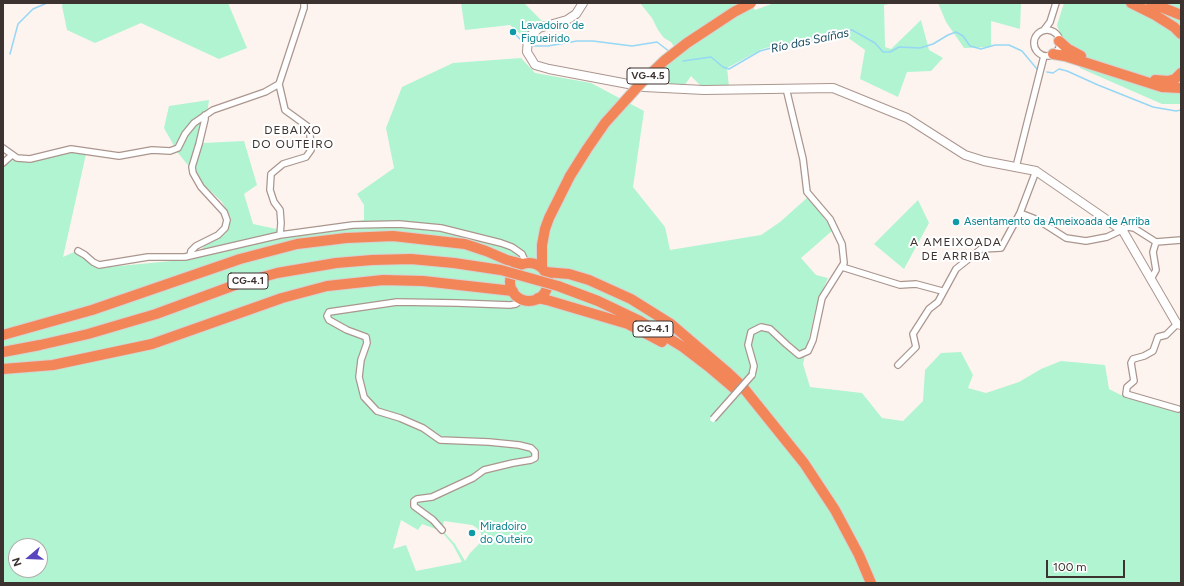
<!DOCTYPE html>
<meta charset="utf-8">
<style>
body{margin:0}
#map{position:relative;width:1184px;height:586px;overflow:hidden;background:#fdf4f0;font-family:Figtree,sans-serif}
canvas{display:block}
.frame{position:absolute;inset:0;border:4px solid #3c3330;pointer-events:none}
.north{position:absolute;left:8px;top:538px;width:40px;height:40px;box-sizing:border-box;background:#fff;border:1px solid #b1adac;border-radius:50%;rotate:251deg;font-size:11px;font-weight:700;line-height:16px;text-align:center;color:#3c3330}
.north::after{content:'';display:block;margin:auto;width:14px;height:18px;background:#5946be;clip-path:polygon(50% 0,100% 100%,50% 72%,0 100%)}
.scale{position:absolute;left:1046px;top:560px;width:79px;height:18px;box-sizing:border-box;border:2px solid #3c3330;border-top:0;padding-left:5px;font-size:12px;line-height:14px;white-space:nowrap;color:#3c3330;-webkit-text-stroke:3px #fff;paint-order:stroke}
</style>
<div id="map">
<canvas width="1184" height="586"></canvas>
<div class="frame"></div>
<div class="north">N</div>
<div class="scale">100 m</div>
</div>
<script>
const ctx = document.querySelector('canvas').getContext('2d');
ctx.lineJoin = 'round';
function fill(path, color) { ctx.fillStyle = color; ctx.fill(path, 'evenodd'); }
const shape = rows => new Path2D(rows.map(r => 'M' + r).join(''));
function trace(path, color, width, dash) { ctx.strokeStyle = color; ctx.lineWidth = width; ctx.lineCap = dash ? 'butt' : 'round'; ctx.setLineDash(dash || []); ctx.stroke(path); }
function label(font, color, halo, rows, align = 'center') {
  ctx.font = font + ' Figtree,sans-serif'; ctx.lineWidth = 4; ctx.setLineDash([]); ctx.textBaseline = 'middle'; ctx.strokeStyle = halo; ctx.fillStyle = color; for (const [text, x, y, turn = 0] of rows) {
    ctx.save(); ctx.translate(x, y); ctx.rotate((+turn || 0) * Math.PI / 180); ctx.textAlign = isNaN(turn) ? turn : align; if (halo) ctx.strokeText(text, 0, 0); ctx.fillText(text, 0, 0); ctx.restore();
  }
}
fill(shape([
 [63,3,228,3,247,48,219,59,141,23,95,43,67,30,62,6],
 [461,3,524,3,545,24,525,38,510,25,465,30],
 [640,3,749,3,755,10,774,3,894,3,884,5,885,47,891,49,921,20,929,50,943,58,931,71,907,72,898,97,860,79,865,50,843,34,804,42,773,46,762,49,727,68,729,87,702,87,691,76,684,86,644,83,678,53,671,42,664,38,658,30,652,18],
 [938,3,1021,3,1020,29,991,21,991,47,964,48,946,22],
 [1064,3,1181,3,1181,104,1162,104,1080,68,1075,49,1060,34,1057,25],
 [521,58,535,73,591,83,644,111,633,187,665,227,670,250,761,235,780,222,808,197,833,230,801,258,816,275,828,278,817,303,803,364,810,387,862,393,882,418,903,421,923,401,925,370,941,353,961,352,973,375,968,388,986,393,1019,382,1041,369,1061,361,1105,365,1109,389,1127,398,1179,411,1181,408,1181,583,3,583,3,167,13,160,31,161,65,151,86,154,63,257,74,252,99,268,192,259,231,218,222,202,205,186,178,153,164,128,169,106,209,100,203,143,244,141,257,185,244,194,253,224,286,231,364,220,364,205,357,194,394,168,386,128,402,87,453,63],
 [401,520,418,530,422,524,441,531,453,545,462,562,416,571,406,545,393,549],
 [444,521,472,525,477,528,481,533,481,538,479,544,470,553,465,561,455,544,442,530],
 [16,546,40,546,40,570,16,570],
 [918,200,929,223,904,269,874,244]
]), '#b0f4d1');
trace(shape([
 [516,35,520,39],
 [534,46,548,46,577,41,593,41,632,46,657,42,670,52],
 [10,54,18,24,33,9,47,3],
 [683,61,711,57,723,67,729,69,760,51,771,48,832,38,844,32,852,30,875,43,883,52,890,52,899,47,920,48,933,44,948,35,956,32,963,36,970,46,981,49,995,45,1009,45,1022,51,1037,69],
 [1047,72,1053,73,1059,69,1067,71,1098,85,1153,107,1176,111,1181,110]
]), '#96d7f4', 1.5);
const street = shape([
 [1044,30,1050,22,1056,3],
 '1034 43a13 13 0 1 1 26 0a13 13 0 1 1-26 0Z',
 [3,148,17,158,30,159,71,149,119,156,152,150,170,151,178,148,185,134,194,123,213,110,265,92,279,84],
 [3,163,12,155],
 [1016,167,1044,56],
 [1020,213,1036,171],
 [280,235,281,223,280,210,274,202,270,190,271,174,283,164,306,157,311,150,310,135,307,126,285,110,279,84,304,8,304,3],
 [78,251,85,255,93,262,99,265,148,257,185,257,280,235,353,225,399,224,441,228,501,243,512,247,522,254,526,263],
 [190,255,191,251,196,246,218,235,225,228,227,220,224,212,201,187,193,173,192,167,199,144,205,119,205,115],
 [842,267,900,285,916,284,942,291],
 [1151,279,1156,270,1153,252,1156,242],
 [1177,324,1166,335,1158,337,1153,351,1144,356,1133,359,1131,363,1134,381,1127,387,1126,394,1178,409],
 [898,365,916,347,913,334,929,309,938,302,956,269,981,249,1001,248,1020,213,1038,220,1066,238,1086,241,1107,237,1128,227,1134,228,1156,242,1181,240],
 [752,375,754,366,748,345,751,332,761,327,770,329,786,344,799,355,808,351,813,340,822,298,844,263,842,244,830,219,807,192,803,159,786,88],
 [442,530,433,520,414,506,414,501,417,499,432,497,473,478,484,470,513,463,531,460,535,458,535,452,531,448,519,445,489,442,440,440,423,428,400,418,377,411,364,397,359,377,361,360,367,343,366,337,347,330,329,320,327,316,329,312,397,302,457,303,510,305,516,304,522,299]
]);
const secondary = shape([
 [583,3,576,14,567,20,539,28,528,38,527,52,535,65,549,69,644,87,704,90,833,88,907,118,965,155,984,161,1036,171,1123,231,1177,324,1181,325]
]);
const highway = shape([
 [1131,3,1155,15,1174,27,1181,34],
 [1151,3,1181,15],
 [1059,41,1068,49,1081,56],
 [1053,54,1065,56,1162,87,1181,88],
 [1155,80,1168,81,1175,79,1181,73],
 '510 282a19 19 0 1 1 38 0a19 19 0 1 1-38 0Z',
 [542,268,542,245,545,229,549,218,570,176],
 [545,272,569,274,589,280,631,299,671,324,726,371,742,386,804,463,835,510,859,555,871,583],
 [558,286,598,301,640,321,683,347,709,367,736,390],
 [538,298,547,300,628,324,662,342],
 [3,335,92,310,240,259,297,244,346,238,393,236,465,244,486,251,507,260,523,264],
 [3,352,40,345,88,334,156,314,235,285,277,273,336,263,372,260,411,259,454,263,501,270],
 [3,369,53,365,152,344,282,298,327,286,383,280,423,281,513,291]
]);
trace(street, '#ab968e', 8);
trace(secondary, '#ab968e', 10);
trace(highway, '#d4d2d1', 12);
trace(street, '#fff', 5.5);
trace(secondary, '#fff', 8);
trace(highway, '#f38659', 10);
const streetBridge = shape([
 [713,419,752,375]
]);
const highwayBridge = shape([
 [570,176,587,149,605,123,642,82,664,61,687,43,734,12,751,3],
 [501,270,558,286]
]);
trace(streetBridge, '#ab968e', 8, []);
trace(highwayBridge, '#d4d2d1', 12, []);
trace(streetBridge, '#fff', 5.5);
trace(highwayBridge, '#f38659', 10);
for (const [x, y, r, color] of [
 [513,32,4,"#0f9aa8"],
 [956,222,4,"#0f9aa8"],
 [472,533,4,"#0f9aa8"]
]) { const dot = new Path2D(); dot.arc(x, y, r, 0, 2 * Math.PI); ctx.fillStyle = color; ctx.fill(dot); trace(dot, '#fff', 1.5); }
for (const [x, y, w] of [
 [648,76,42],
 [248,281,40],
 [653,329,40]
]) { const box = new Path2D(); box.roundRect(x - w / 2, y - 8, w, 16, 3); ctx.fillStyle = '#fff'; ctx.fill(box); trace(box, '#3c3330', 1); }
label('bold 10px', '#3c3330', null, [
 ["VG-4.5",648,76],
 ["CG-4.1",248,281],
 ["CG-4.1",653,329]
]);
label('11px', '#0d838f', '#fff', [
 ["Lavadoiro de",521,26],
 ["Figueirido",521,39],
 ["Asentamento da Ameixoada de Arriba",964,222],
 ["Miradoiro",480,527],
 ["do Outeiro",480,540]
], 'left');
label('italic 12px', '#1a4d62', '#fff', [
 ["Río das Saíñas",810,41,-12]
]);
ctx.letterSpacing = '1px';
label('12px', '#3c3330', '#fff', [
 ["DEBAIXO",293,130],
 ["DO OUTEIRO",293,144],
 ["A AMEIXOADA",956,242],
 ["DE ARRIBA",956,256]
]);
ctx.letterSpacing = '0px';
</script>
